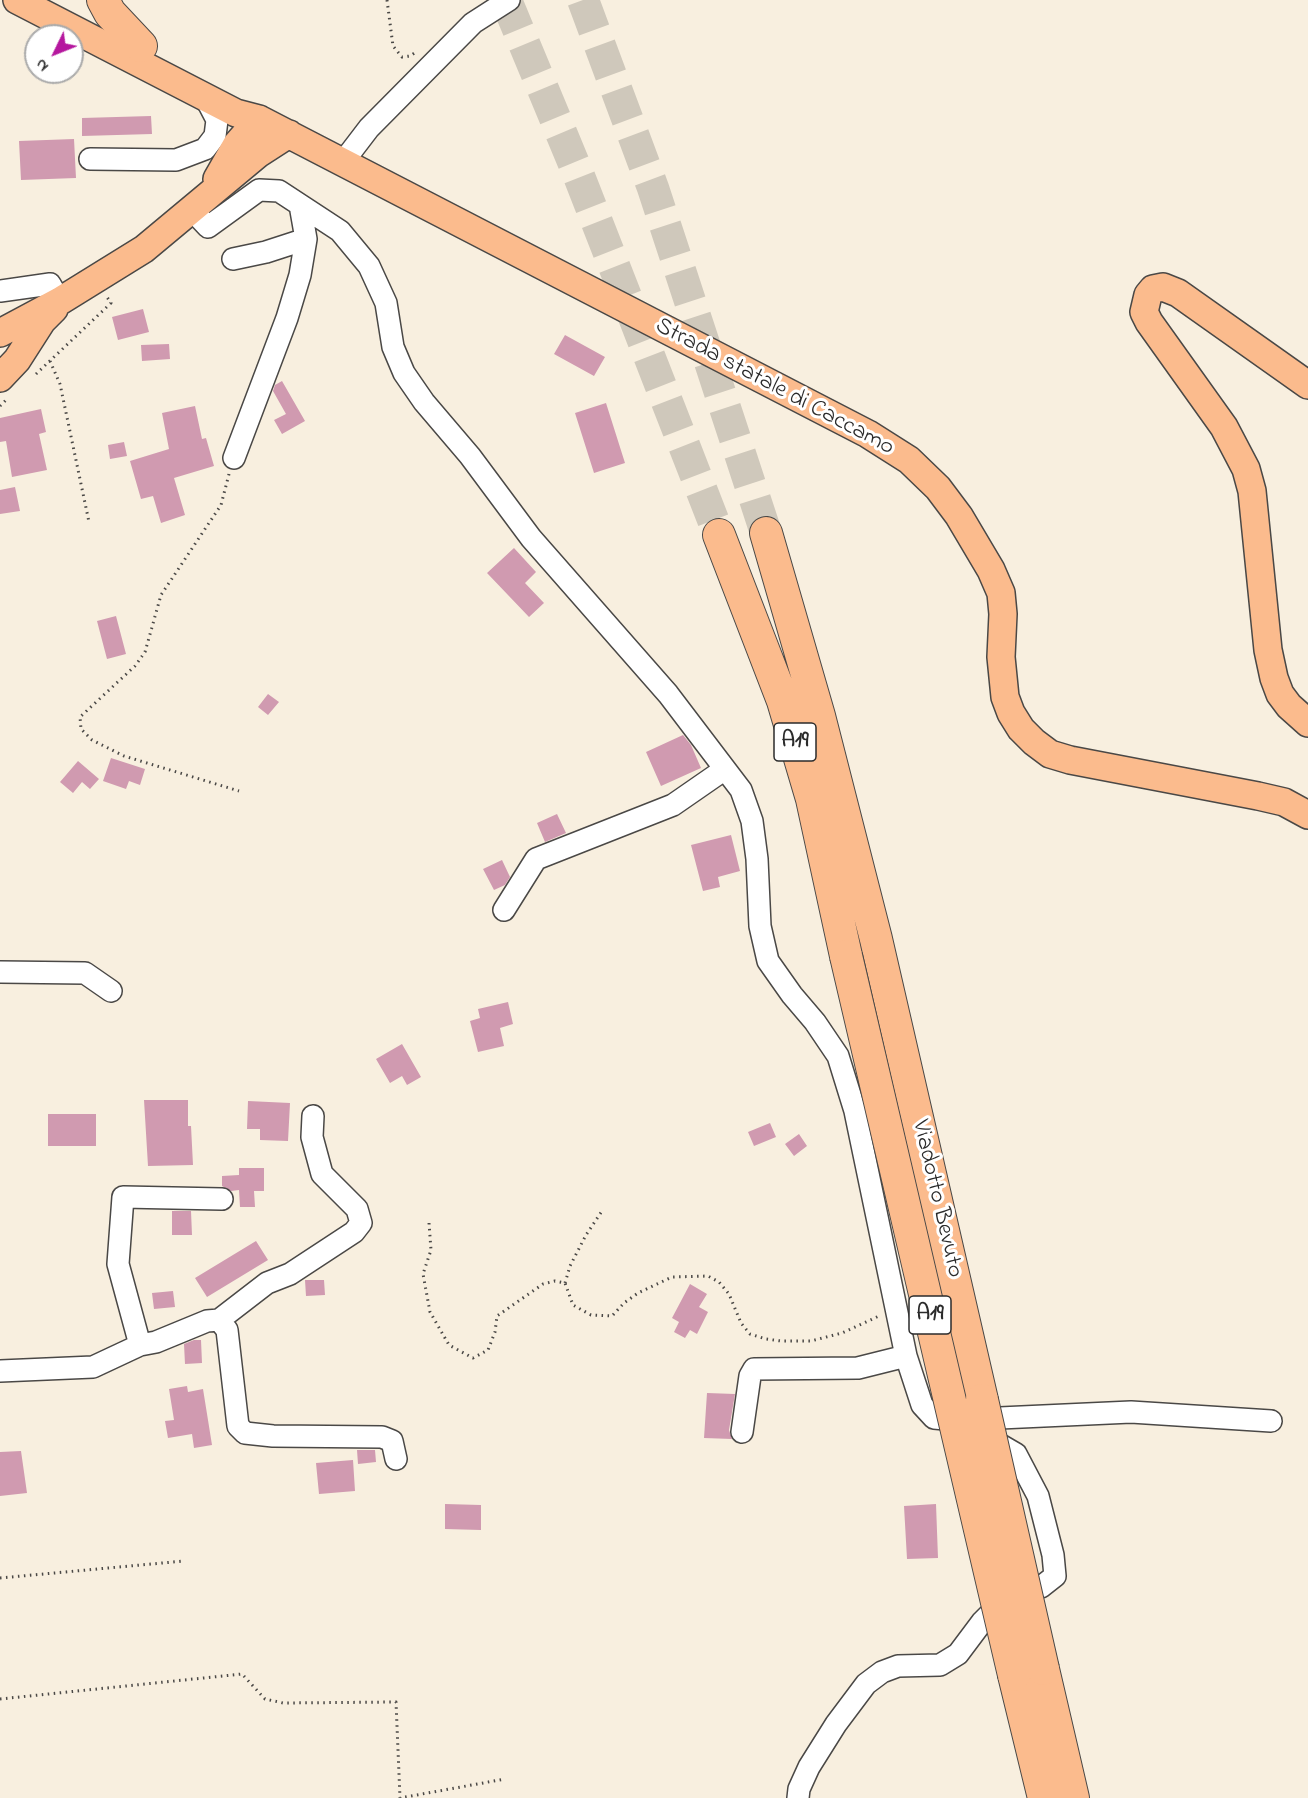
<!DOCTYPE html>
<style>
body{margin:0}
#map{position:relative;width:1308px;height:1798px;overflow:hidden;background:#f8efdf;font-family:"Indie Flower",sans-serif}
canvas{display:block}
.north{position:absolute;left:24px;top:24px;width:60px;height:60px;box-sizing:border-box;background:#fff;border:2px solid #aaa;border-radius:50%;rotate:227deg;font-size:16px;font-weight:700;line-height:24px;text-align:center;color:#2b2b2b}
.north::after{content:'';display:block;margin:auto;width:21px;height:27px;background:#b5179e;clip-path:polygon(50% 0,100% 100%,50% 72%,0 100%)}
</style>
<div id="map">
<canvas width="1308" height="1798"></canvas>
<div class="north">N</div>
</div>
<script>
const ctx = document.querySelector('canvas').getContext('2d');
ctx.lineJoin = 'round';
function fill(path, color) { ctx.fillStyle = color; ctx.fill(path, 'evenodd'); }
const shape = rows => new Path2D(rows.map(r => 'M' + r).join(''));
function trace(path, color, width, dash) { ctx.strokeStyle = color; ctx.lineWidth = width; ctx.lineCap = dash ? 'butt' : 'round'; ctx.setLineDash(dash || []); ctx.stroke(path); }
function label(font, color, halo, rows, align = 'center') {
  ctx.font = font + ' "Indie Flower",sans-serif'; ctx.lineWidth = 6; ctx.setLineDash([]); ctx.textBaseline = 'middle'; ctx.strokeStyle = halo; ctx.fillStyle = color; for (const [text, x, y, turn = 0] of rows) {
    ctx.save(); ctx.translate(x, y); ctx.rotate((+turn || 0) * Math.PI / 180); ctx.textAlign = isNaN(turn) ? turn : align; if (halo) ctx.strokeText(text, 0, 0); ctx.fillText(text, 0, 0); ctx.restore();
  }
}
fill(shape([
 [151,116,152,134,82,136,82,118],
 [74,139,76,178,21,180,19,141],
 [143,309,149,332,118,340,112,317],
 [565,335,605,357,594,376,554,354],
 [169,344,170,359,142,361,141,345],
 [282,381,305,421,282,434,274,420,286,414,273,391,275,385],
 [606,403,625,463,594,473,575,413],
 [195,406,202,439,206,438,214,466,174,478,185,515,161,523,153,496,141,499,130,461,169,449,162,413],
 [41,409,46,432,39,434,47,470,12,477,6,441,0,442,0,418],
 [124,442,127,456,110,459,108,445],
 [15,487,20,511,0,514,0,490],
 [514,548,536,572,525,583,544,603,529,617,487,573],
 [116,616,126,654,107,659,97,621],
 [268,694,279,702,268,715,258,707],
 [683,735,691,745,701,768,661,786,646,752],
 [111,758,145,769,140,785,129,781,126,789,103,781],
 [78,761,99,779,90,789,82,782,73,793,60,782],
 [557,814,566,833,545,842,537,823],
 [731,835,740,871,718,877,720,887,703,891,691,845],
 [502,860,510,877,505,885,494,890,483,869],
 [508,1002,513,1024,500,1028,504,1046,478,1052,470,1021,480,1018,478,1009],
 [402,1044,421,1077,407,1085,402,1076,390,1083,376,1059],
 [144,1100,188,1100,188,1126,191,1126,193,1165,148,1166],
 [248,1101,290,1103,288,1141,260,1140,260,1129,247,1129],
 [48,1114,96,1114,96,1146,48,1146],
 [770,1123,776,1137,754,1146,748,1132],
 [799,1134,807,1146,794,1156,785,1144],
 [239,1168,264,1168,264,1191,254,1191,255,1207,240,1207,239,1190,231,1191,222,1186,222,1176,239,1175],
 [172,1211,191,1211,192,1235,172,1235],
 [256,1241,268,1260,207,1297,195,1278],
 [305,1280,324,1280,325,1295,306,1296],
 [690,1284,707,1294,699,1307,708,1312,697,1334,690,1330,685,1338,674,1332,679,1322,672,1318],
 [173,1291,175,1307,154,1309,152,1293],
 [194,1340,201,1340,202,1363,185,1364,184,1344],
 [187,1386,188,1392,203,1389,212,1445,194,1448,192,1434,168,1438,165,1421,174,1420,169,1389],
 [707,1393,735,1394,729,1430,732,1439,704,1438],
 [357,1450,375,1450,376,1462,358,1464],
 [21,1451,27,1493,0,1496,0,1452],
 [353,1460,355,1491,319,1494,316,1463],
 [445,1504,481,1505,481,1530,445,1529],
 [936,1504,938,1558,907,1559,904,1506]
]), '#d09ab0');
trace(shape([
 [506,0,577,171,719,535],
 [583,0,653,188,766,533]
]), '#cfc8bb', 32, [32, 16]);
const minor = shape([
 [90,159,176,160,205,149,215,136,217,120,205,97],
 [343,162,369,128,473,23,509,0],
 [192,210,208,227,259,190,279,191,340,231,369,266,386,303,393,347,404,373,424,402,470,456,531,538,668,694,741,790,752,821,757,859,760,926,768,961,792,995,815,1022,838,1056,855,1111,906,1356,922,1405,934,1418,956,1420,1131,1412,1271,1421],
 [233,259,266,252,306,239],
 [0,291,50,284,60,301],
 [234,458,287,318,300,275,306,239,300,205],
 [504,910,536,859,673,805,725,769],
 [0,972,85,973,111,991],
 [219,1320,267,1283,290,1274,354,1232,361,1223,357,1209,322,1174,312,1137,313,1116],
 [140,1345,156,1342,207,1321,219,1320,227,1330,238,1426,245,1433,273,1436,382,1437,392,1441,396,1459],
 [0,1371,93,1367,140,1345,118,1264,123,1197,222,1199],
 [742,1432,750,1376,754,1369,858,1368,906,1356],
 [798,1798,799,1789,809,1767,836,1724,866,1684,882,1672,898,1666,940,1665,958,1654,982,1622,1003,1601,1018,1591,1041,1587,1055,1576,1053,1555,1038,1496,1016,1454,985,1436]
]);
const major = shape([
 [17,0,236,113,259,119,868,434,909,460,938,488,959,516,991,570,1001,593,1003,614,1001,657,1005,697,1011,713,1021,729,1034,742,1050,754,1070,760,1258,796,1284,802,1308,815],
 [217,179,237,144,259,119],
 [0,333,60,301,144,249,258,154,289,134],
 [0,378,17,360,42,321,54,309],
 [1308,385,1178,293,1163,287,1153,289,1148,295,1144,312,1149,322,1224,427,1246,469,1252,491,1268,650,1274,678,1280,694,1289,706,1308,723]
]);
const highway = shape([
 [103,0,110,13,141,46],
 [766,533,819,716,876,939,982,1400],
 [719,535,783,701,812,799,846,956],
 [1043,1669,1073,1798],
 [1014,1675,1044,1798]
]);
trace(minor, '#4a4846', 24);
trace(major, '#4a4846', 30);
trace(highway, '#4a4846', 34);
trace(shape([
 [387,0,393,46,402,57,410,56,416,52],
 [50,361,60,384,89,522],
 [36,374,111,303,107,297],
 [0,406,8,398],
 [229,474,221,505,161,595,145,652,135,666,80,717,81,729,92,740,124,756,239,791],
 [429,1223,431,1250,423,1274,430,1312,449,1345,473,1358,488,1350,495,1332,497,1316,543,1284,555,1281,565,1283,573,1305,591,1315,612,1316,624,1303,638,1293,672,1277,708,1276,719,1282,729,1294,741,1323,750,1334,766,1339,781,1341,811,1341,842,1333,879,1316],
 [565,1283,570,1266,586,1235,602,1211],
 [0,1578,184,1561],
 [0,1699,242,1674,265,1699,283,1703,396,1702,400,1798,505,1779]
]), '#4a4846', 3, [1.5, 4.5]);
trace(minor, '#fff', 21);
trace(major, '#fbbb8d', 27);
trace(highway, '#fbbb8d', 32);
const highwayBridge = shape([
 [846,956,1014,1675],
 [982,1400,1043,1669]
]);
trace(highwayBridge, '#4a4846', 34, []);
trace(highwayBridge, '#fbbb8d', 32);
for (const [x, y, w] of [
 [795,742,42],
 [930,1315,42]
]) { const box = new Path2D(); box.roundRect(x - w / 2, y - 19, w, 38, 4.5); ctx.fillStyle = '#fff'; ctx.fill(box); trace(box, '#2b2b2b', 1.5); }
label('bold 22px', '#2b2b2b', null, [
 ["A19",795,742],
 ["A19",930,1315]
]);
label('24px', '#2b2b2b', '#fff', [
 ["Strada statale di Caccamo",774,388,28],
 ["Viadotto Bevuto",936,1199,77]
]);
</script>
